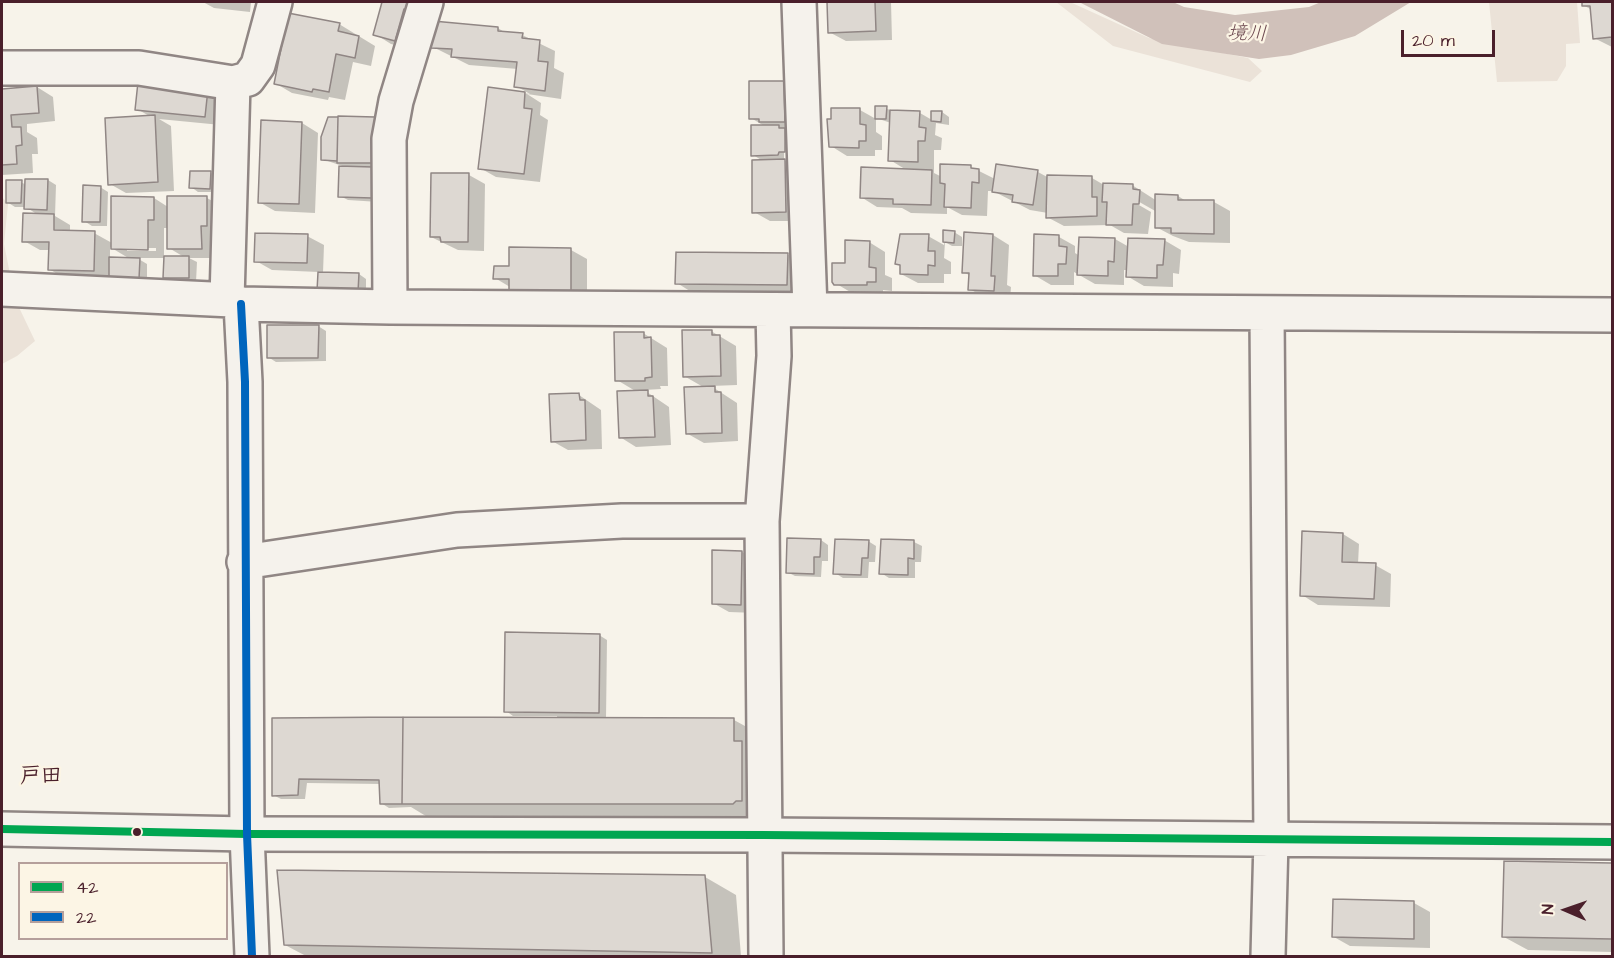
<!DOCTYPE html>
<meta charset="utf-8">
<style>
body{margin:0}
#map{position:relative;width:1614px;height:958px;overflow:hidden;background:#f7f3ea;font-family:"Architects Daughter",sans-serif}
canvas{display:block}
.frame{position:absolute;inset:0;border:3px solid #4a1f2b;pointer-events:none}
.legend{position:absolute;left:18px;top:862px;width:210px;height:78px;box-sizing:border-box;background:#fcf5e5;border:2px solid #b59f9b;margin:0;padding:8px 10px;list-style:none;font-size:18px;color:#4a1f2b}
.legend li{display:flex;align-items:center;gap:12px;height:30px}
.legend b{width:30px;border:2px solid #b59f9b}
.north{position:absolute;left:1536px;top:880px;width:60px;height:60px;-webkit-text-stroke:4px #fcf5e5;paint-order:stroke;rotate:272deg;font-size:16px;font-weight:700;line-height:24px;text-align:center;color:#4a1f2b}
.north::after{content:'';display:block;margin:auto;width:21px;height:27px;background:#4a1f2b;clip-path:polygon(50% 0,100% 100%,50% 72%,0 100%)}
.scale{position:absolute;left:1401px;top:30px;width:94px;height:27px;box-sizing:border-box;border:3px solid #4a1f2b;border-top:0;padding-left:8px;font-size:18px;line-height:21px;white-space:nowrap;color:#4a1f2b;-webkit-text-stroke:4px #fcf5e5;paint-order:stroke}
</style>
<div id="map">
<canvas width="1614" height="958"></canvas>
<div class="frame"></div>
<ul class="legend">
<li><b style="height:8px;background:#00a651"></b>42</li>
<li><b style="height:8px;background:#0065bd"></b>22</li>
</ul>
<div class="north">N</div>
<div class="scale">20 m</div>
</div>
<script>
const ctx = document.querySelector('canvas').getContext('2d');
ctx.lineJoin = 'round';
function fill(path, color) { ctx.fillStyle = color; ctx.fill(path, 'evenodd'); }
const shape = rows => new Path2D(rows.map(r => 'M' + r).join(''));
function trace(path, color, width, dash) { ctx.strokeStyle = color; ctx.lineWidth = width; ctx.lineCap = dash ? 'butt' : 'round'; ctx.setLineDash(dash || []); ctx.stroke(path); }
function label(font, color, halo, rows, align = 'center') {
  ctx.font = font + ' "Architects Daughter","Klee One",sans-serif'; ctx.lineWidth = 4.5; ctx.setLineDash([]); ctx.textBaseline = 'middle'; ctx.strokeStyle = halo; ctx.fillStyle = color; for (const [text, x, y, turn = 0] of rows) {
    ctx.save(); ctx.translate(x, y); ctx.rotate((+turn || 0) * Math.PI / 180); ctx.textAlign = isNaN(turn) ? turn : align; if (halo) ctx.strokeText(text, 0, 0); ctx.fillText(text, 0, 0); ctx.restore();
  }
}
fill(shape([
 [1056,2,1070,2,1149,38,1248,58,1262,71,1250,82,1113,46],
 [1489,2,1577,2,1580,43,1566,44,1566,66,1557,81,1497,82],
 [2,197,8,204,4,244,15,299,35,341,17,356,2,364]
]), '#ebe2d8');
fill(shape([
 [1079,2,1173,2,1184,7,1235,15,1309,7,1321,2,1411,2,1355,36,1291,55,1259,59,1162,44]
]), '#d0c1ba');
fill(shape([
 [203,2,251,2,250,12,214,8],
 [384,2,433,2,412,49,391,44,375,34],
 [828,2,891,2,892,40,846,41,829,32],
 [1583,2,1612,2,1612,47,1594,38,1592,10,1583,5],
 [339,24,375,46,371,66,353,62,345,100,329,97,328,100,292,93,275,83],
 [498,28,507,34,522,35,555,51,554,68,564,73,561,99,527,94,541,103,540,115,548,120,540,182,496,177,480,168,490,89,530,94,516,86,518,69,469,65,433,47],
 [783,82,800,91,801,130,787,131,793,134,793,156,787,156,787,131,784,131,784,159,782,159,801,170,802,221,770,221,754,212,763,161,753,155,766,127,751,118],
 [37,87,53,97,55,121,27,124,27,132,37,138,38,154,32,154,33,173,2,175,2,90],
 [208,91,224,100,221,125,159,119,171,126,174,191,126,193,110,184,151,117,137,109],
 [886,108,893,112,920,113,932,120,942,112,949,117,949,125,936,123,935,135,942,138,941,150,934,150,934,173,942,177,942,166,971,167,995,179,1038,172,1049,178,1092,178,1104,185,1132,185,1157,201,1178,196,1186,201,1214,202,1230,211,1230,243,1189,242,1173,236,1156,227,1157,212,1134,199,1132,201,1151,212,1148,234,1124,233,1110,225,1064,226,1047,217,1048,213,1030,210,993,191,988,191,987,216,962,215,947,207,947,214,911,213,902,208,877,207,861,197,908,171,890,160,891,123,876,118],
 [860,110,876,119,876,132,882,136,882,150,875,150,875,156,847,156,831,146],
 [339,117,375,118,391,127,379,202,348,200,340,196,348,168,322,159],
 [302,123,318,133,315,213,275,211,259,202],
 [211,173,218,177,217,192,198,192,191,187],
 [469,175,485,184,484,251,458,250,431,237],
 [48,180,56,185,55,216,70,225,70,232,94,233,112,243,154,198,168,207,207,198,223,207,217,258,189,258,197,262,196,282,173,282,165,277,166,258,137,258,147,264,147,283,66,279,49,269,50,250,40,250,24,241,38,215,26,207,15,207,7,202,21,182,26,185],
 [164,228,168,228,169,248,184,257,164,257],
 [110,247,130,259,110,259],
 [127,248,156,248,156,251,127,251],
 [100,187,108,192,107,226,92,226,84,221],
 [945,232,954,232,962,237,962,246,952,246,945,242,944,258,951,262,951,274,944,274,944,283,918,283,901,274,902,266,897,264,928,236,944,245],
 [993,235,1009,245,1007,285,1011,287,1010,300,986,299,970,289,971,276,963,272],
 [307,236,324,245,323,273,359,274,366,279,366,296,319,290,319,272,272,270,256,261],
 [1059,237,1075,246,1075,253,1080,256,1115,239,1129,247,1164,240,1181,250,1179,274,1173,273,1173,287,1144,286,1127,276,1128,270,1124,270,1124,285,1095,284,1074,272,1074,285,1051,285,1034,275],
 [869,242,885,252,885,275,892,278,892,291,883,290,883,294,852,293,835,283,846,265],
 [511,249,571,250,587,259,587,301,510,287,495,278,511,268],
 [787,254,804,264,803,294,693,293,677,283],
 [318,326,326,331,326,361,276,362,268,357],
 [711,331,736,346,737,385,711,386,737,403,738,441,704,443,688,434,705,388,684,376],
 [643,333,667,348,668,386,660,386,661,389,644,390,669,407,671,445,636,447,620,437,637,392,617,380],
 [579,395,601,410,602,449,568,450,552,441],
 [1343,534,1359,544,1358,564,1375,565,1391,574,1390,607,1318,605,1302,595],
 [821,540,828,545,828,561,822,561,821,577,795,576,787,572],
 [868,541,876,546,875,562,869,562,868,578,843,578,835,573],
 [882,541,914,542,922,546,921,562,915,562,915,578,889,578,881,573],
 [742,552,758,561,757,613,729,612,713,603],
 [599,635,607,640,606,719,734,720,765,737,764,821,434,821,411,807,389,808,381,803,381,784,307,783,305,799,281,799,273,795,274,719,557,719,557,716,513,716,506,711],
 [1506,863,1612,864,1612,952,1528,950,1504,937],
 [705,877,736,895,741,956,306,956,285,945],
 [1414,903,1430,912,1430,948,1350,946,1334,937]
]), '#0003');
const building = shape([
 [382,2,414,2,412,11,404,9,395,41,373,35,382,2],
 [827,2,875,2,876,31,828,33,827,2],
 [1582,2,1612,2,1612,37,1593,39,1590,6,1582,6,1582,2],
 [288,13,340,23,338,31,359,36,355,58,336,54,329,92,313,89,312,92,274,84,288,13],
 [433,21,498,27,498,31,523,33,522,38,540,40,538,61,548,62,545,91,514,87,517,62,451,57,452,49,431,48,433,21],
 [749,81,784,81,785,122,759,122,759,119,749,119,749,81],
 [138,82,208,89,205,117,135,110,138,82],
 [37,86,39,113,11,115,12,127,21,127,22,145,16,146,17,164,2,165,2,89,37,86],
 [488,87,525,92,524,108,532,109,524,174,478,169,488,87],
 [875,106,887,106,886,119,875,119,875,106],
 [831,108,860,108,860,124,866,125,866,141,859,141,859,148,829,147,827,119,831,119,831,108],
 [890,110,920,111,919,127,926,128,925,141,918,141,918,162,888,161,890,110],
 [931,111,942,111,941,122,931,121,931,111],
 [155,115,158,182,108,185,105,118,155,115],
 [338,116,375,117,374,163,337,163,338,116],
 [328,117,338,117,337,161,321,160,321,137,328,117],
 [261,120,302,122,299,204,258,203,261,120],
 [751,125,779,125,779,128,785,128,785,152,779,152,778,155,751,156,751,125],
 [785,159,786,212,752,213,752,160,785,159],
 [940,164,971,165,971,168,979,169,979,183,972,182,971,208,944,207,945,184,940,183,940,164],
 [996,164,1038,170,1033,205,1012,202,1013,195,992,192,996,164],
 [339,166,373,167,372,198,338,197,339,166],
 [861,167,932,170,931,205,893,204,893,199,860,198,861,167],
 [190,171,211,171,210,189,189,188,190,171],
 [431,173,469,173,468,242,441,242,440,237,430,237,431,173],
 [1047,175,1092,176,1092,197,1097,197,1097,216,1046,218,1047,175],
 [25,179,48,179,47,210,24,209,25,179],
 [6,180,22,180,21,203,6,203,6,180],
 [1103,183,1133,184,1133,189,1140,190,1139,204,1133,204,1132,225,1106,225,1107,202,1102,202,1103,183],
 [83,185,101,186,100,222,82,222,83,185],
 [1155,194,1178,195,1178,200,1214,200,1214,234,1171,233,1171,228,1155,228,1155,194],
 [111,196,154,197,154,220,148,220,148,250,111,249,111,196],
 [167,196,207,196,207,226,201,226,202,249,167,249,167,196],
 [23,213,54,214,54,230,95,231,94,271,48,270,49,242,22,242,23,213],
 [943,230,955,231,954,243,943,242,943,230],
 [964,232,993,234,991,276,995,276,994,291,968,290,969,273,962,273,964,232],
 [255,233,308,234,307,263,254,262,255,233],
 [900,234,929,234,928,251,935,251,935,266,928,265,928,275,900,274,900,265,895,264,900,234],
 [1034,234,1059,235,1059,246,1067,247,1066,264,1058,264,1058,276,1033,276,1034,234],
 [1079,237,1115,238,1114,262,1108,261,1108,276,1077,275,1079,237],
 [1128,238,1165,239,1163,265,1157,265,1157,278,1126,277,1128,238],
 [845,240,870,241,869,267,876,268,876,282,867,282,867,285,834,285,832,282,832,263,845,263,845,240],
 [509,247,571,248,571,292,509,292,509,279,493,279,494,266,509,266,509,247],
 [676,252,788,253,787,285,675,284,676,252],
 [164,256,189,256,189,278,163,278,164,256],
 [109,257,140,258,139,279,109,279,109,257],
 [318,272,359,273,358,292,317,291,318,272],
 [267,325,319,325,318,358,267,358,267,325],
 [682,330,712,330,712,335,720,335,721,376,683,377,682,330],
 [614,332,644,332,644,338,651,337,652,377,645,378,645,381,615,381,614,332],
 [715,386,715,392,721,392,722,433,686,434,684,387,715,386],
 [648,390,648,396,653,396,655,437,619,438,617,391,648,390],
 [579,393,580,400,585,400,586,440,551,442,549,394,579,393],
 [1302,531,1343,533,1342,562,1376,563,1374,599,1300,596,1302,531],
 [787,538,821,539,820,557,814,557,814,574,786,573,787,538],
 [835,539,869,540,868,558,862,558,861,575,833,574,835,539],
 [881,539,914,540,914,559,908,558,908,575,879,574,881,539],
 [712,550,742,551,741,605,712,604,712,550],
 [505,632,600,634,599,713,504,712,505,632],
 [403,717,734,718,734,741,742,741,742,801,736,801,733,804,402,804,403,717],
 [403,717,402,804,380,804,379,780,299,779,298,795,272,796,272,718,403,717],
 [1504,861,1612,863,1612,939,1502,937,1504,861],
 [277,870,705,875,712,953,284,945,277,870],
 [1333,899,1414,901,1414,939,1332,937,1333,899]
]);
fill(building, '#ddd8d2');
trace(building, '#908684', 1.5);
const minor = shape([
 [799,2,810,309],
 [2,68,139,68,233,83],
 [2,289,232,300,241,304,390,307,1612,315],
 [227,300,233,83,248,79,258,65,275,2],
 [241,304,245,382,247,834,252,956],
 [390,307,389,139,396,101,426,2],
 [1267,314,1271,840],
 [244,562,457,530,622,521,762,521],
 [766,956,762,521,774,356,773,310]
]);
const tertiary = shape([
 [2,829,247,834,764,835,1612,842],
 [1268,956,1271,840]
]);
trace(minor, '#908684', 38);
trace(tertiary, '#908684', 38);
trace(minor, '#f5f2ec', 33);
trace(tertiary, '#f5f2ec', 33);
trace(shape([
 [2,829,247,834,764,835,1612,842]
]), '#00a651', 8);
trace(shape([
 [241,304,245,382,247,834,252,956]
]), '#0065bd', 8);
for (const [x, y, r, color] of [
 [137,832,5,"#4a1f2b"]
]) { const dot = new Path2D(); dot.arc(x, y, r, 0, 2 * Math.PI); ctx.fillStyle = color; ctx.fill(dot); trace(dot, '#fcf5e5', 2); }
label('italic 20px', '#6d4950', '#fcf5e5', [
 ["境川",1247,35,2]
]);
label('bold 21px', '#4a1f2b', '#fcf5e5', [
 ["戸田",41,778]
]);
</script>
